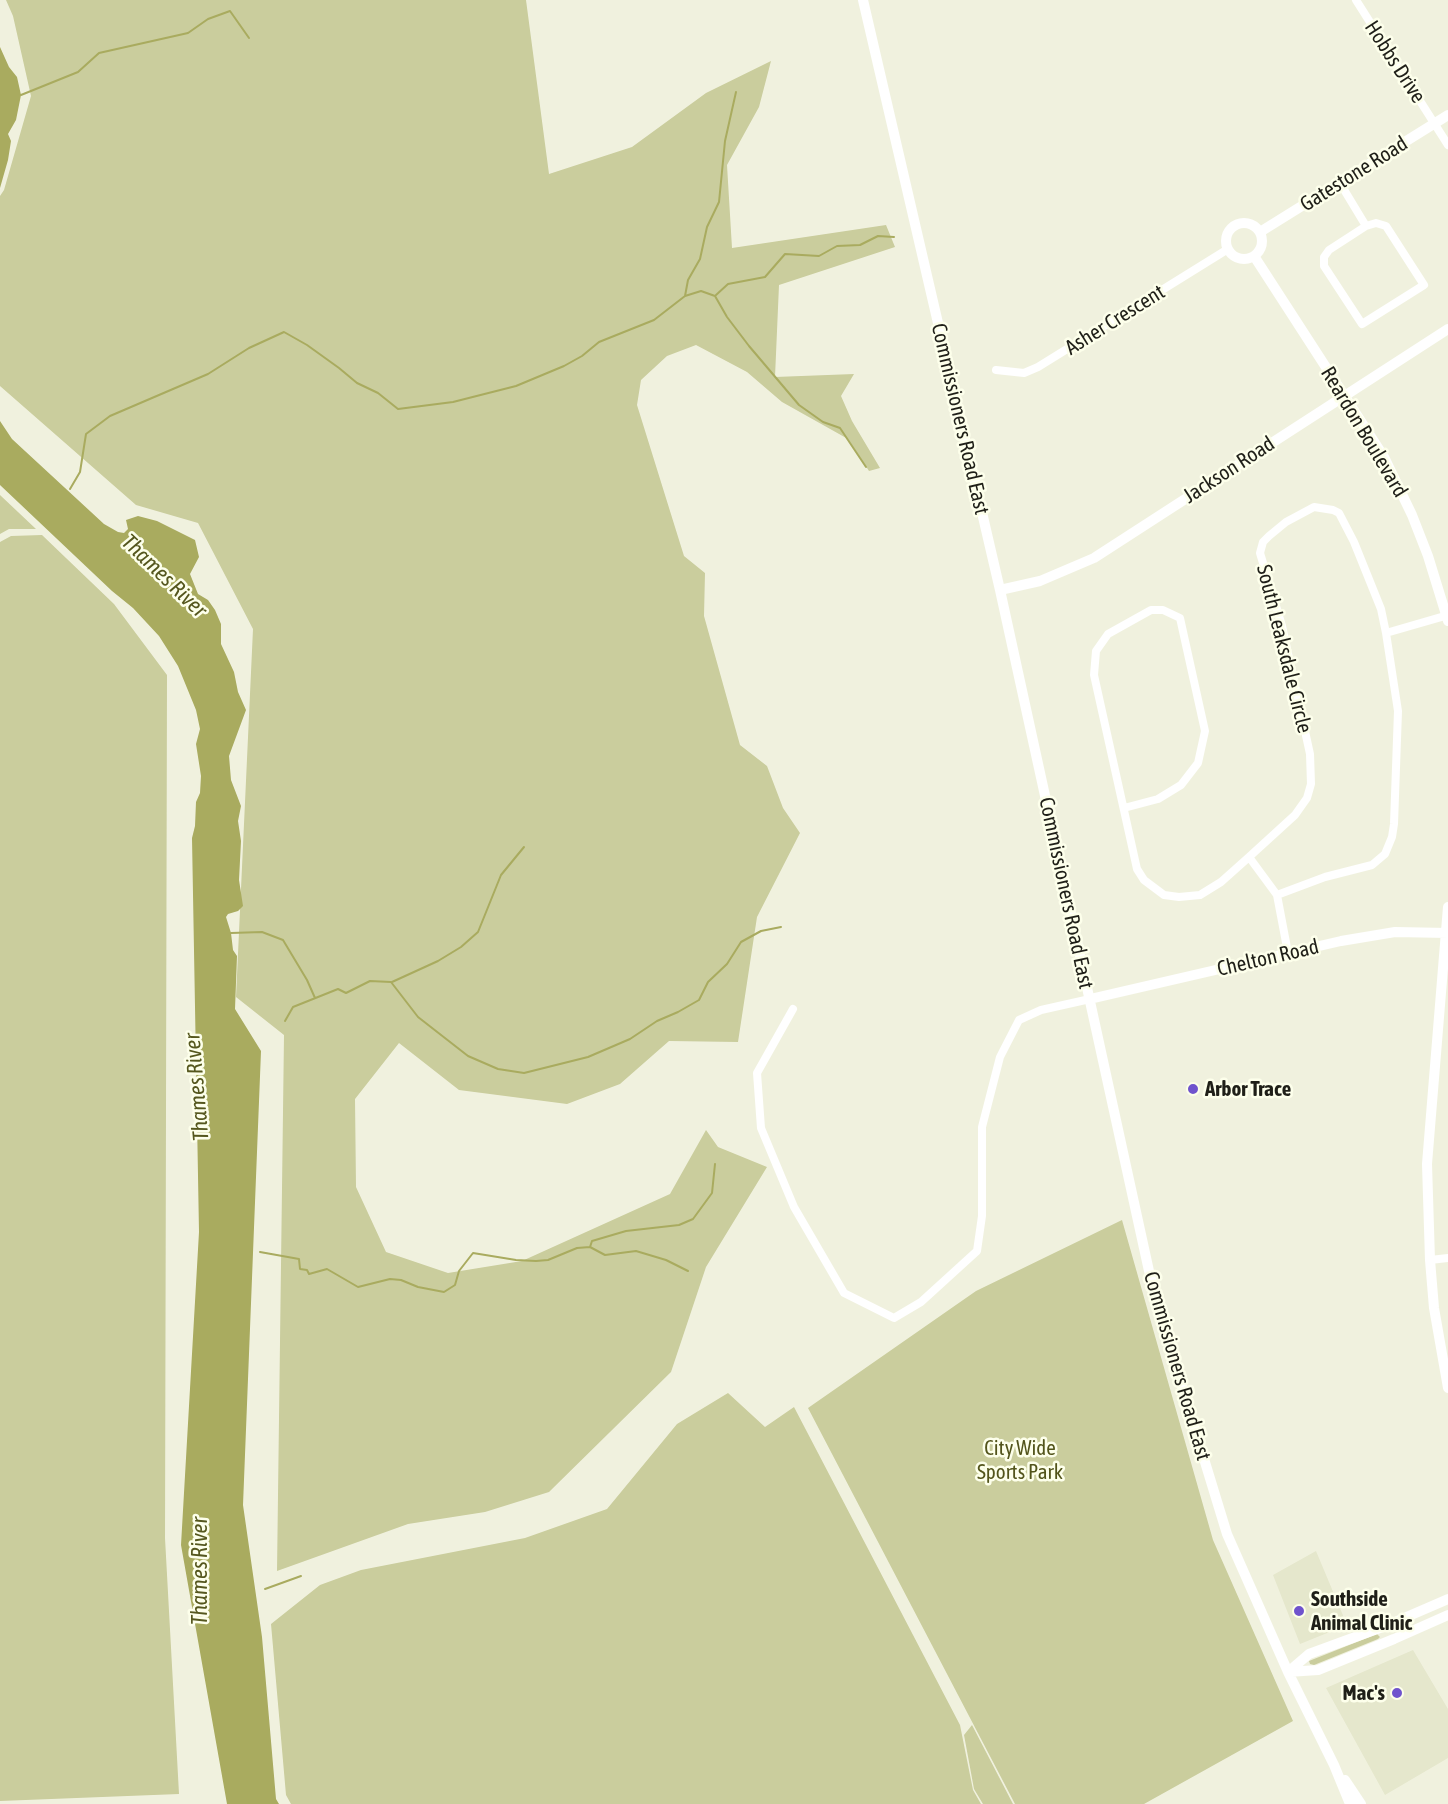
<!DOCTYPE html>
<style>
body{margin:0}
canvas{display:block;background:#f0f1de}
</style>
<canvas width="1448" height="1804"></canvas>
<script>
const ctx = document.querySelector('canvas').getContext('2d');
ctx.lineJoin = 'round';
function fill(path, color) { ctx.fillStyle = color; ctx.fill(path, 'evenodd'); }
const shape = rows => new Path2D(rows.map(r => 'M' + r).join(''));
function trace(path, color, width, dash) { ctx.strokeStyle = color; ctx.lineWidth = width; ctx.lineCap = dash ? 'butt' : 'round'; ctx.setLineDash(dash || []); ctx.stroke(path); }
function label(font, color, halo, rows, align = 'center') {
  ctx.font = font + ' "Asap Condensed",sans-serif'; ctx.lineWidth = 5; ctx.setLineDash([]); ctx.textBaseline = 'middle'; ctx.strokeStyle = halo; ctx.fillStyle = color; for (const [text, x, y, turn = 0] of rows) {
    ctx.save(); ctx.translate(x, y); ctx.rotate((+turn || 0) * Math.PI / 180); ctx.textAlign = isNaN(turn) ? turn : align; if (halo) ctx.strokeText(text, 0, 0); ctx.fillText(text, 0, 0); ctx.restore();
  }
}
fill(shape([
 [1316,1551,1347,1625,1300,1644,1273,1575],
 [1413,1650,1448,1709,1448,1758,1385,1795,1326,1688]
]), '#e5e7cc');
fill(shape([
 [6,0,526,0,549,174,632,147,706,93,771,61,759,107,727,165,732,248,886,225,895,247,779,285,775,377,854,374,841,396,852,421,880,468,869,471,848,439,782,402,747,372,696,345,667,356,641,380,637,405,684,556,705,573,704,616,740,745,767,766,783,808,800,833,757,917,738,1042,669,1041,620,1084,567,1104,459,1090,399,1043,355,1099,356,1187,386,1252,448,1273,522,1261,670,1194,706,1130,718,1147,767,1167,706,1267,671,1372,549,1492,485,1512,408,1524,277,1571,284,1035,236,997,253,629,198,523,136,505,0,386,0,196,4,190,31,96,13,16],
 [0,495,36,529,9,529,0,534],
 [42,535,114,604,167,675,165,1538,179,1794,0,1801,0,542,11,536],
 [1122,1220,1213,1540,1293,1721,1144,1804,1015,1804,808,1408,976,1291],
 [728,1393,765,1427,794,1407,960,1725,973,1790,981,1804,291,1804,286,1795,271,1624,320,1585,361,1570,525,1538,607,1509,677,1424],
 [1377,1634,1380,1637,1378,1639,1314,1665,1310,1664,1309,1661],
 [972,1725,1013,1804,983,1804,974,1789,964,1735]
]), '#cacd9d');
fill(shape([
 [0,47,9,67,17,77,21,95,16,120,8,134,11,141,8,160,0,188],
 [0,421,12,439,104,524,118,532,124,533,128,529,126,520,138,516,157,521,195,540,199,557,190,574,198,594,208,600,215,610,221,624,221,644,234,672,238,692,246,710,229,756,231,780,241,806,238,821,241,841,239,880,243,906,238,911,228,914,226,917,231,933,233,950,237,956,235,1009,261,1051,243,1505,262,1637,276,1799,279,1804,227,1804,181,1545,199,1232,192,838,195,826,196,802,200,793,201,776,196,744,200,729,196,710,178,666,159,636,133,608,112,591,0,485]
]), '#a9ab5f');
trace(shape([
 [21,95,78,72,99,53,188,33,208,19,230,11,249,38],
 [716,295,728,284,765,277,785,254,819,256,837,246,860,245,878,236,894,237],
 [685,296,688,280,700,259,707,227,719,202,725,141,736,92],
 [70,489,80,472,86,434,110,416,208,374,249,348,284,332,307,345,339,368,357,383,378,393,398,409,453,402,516,386,564,366,582,356,599,342,654,320,685,296,701,291,715,296,727,317,749,346,799,405,823,422,840,428,866,467],
 [231,933,262,932,283,940,307,980,315,998],
 [392,982,438,961,461,947,478,932,501,875,524,847],
 [285,1021,293,1007,338,989,346,993,370,981,391,982,418,1017,468,1056,498,1069,524,1073,588,1057,630,1039,657,1021,678,1012,699,1000,708,982,727,964,741,942,761,931,781,927],
 [590,1247,592,1241,626,1231,679,1225,693,1219,712,1193,715,1164],
 [260,1252,299,1259,300,1269,307,1270,309,1274,327,1269,358,1287,390,1279,401,1280,418,1287,444,1292,455,1285,459,1271,473,1253,516,1260,536,1261,548,1260,577,1248,590,1247,605,1255,636,1251,666,1260,688,1271],
 [265,1589,301,1576]
]), '#a9ab5f', 2);
trace(shape([
 [1356,0,1448,145],
 [1340,183,1366,226,1376,223,1386,226,1424,285,1362,324,1324,266,1324,257,1329,250,1366,226],
 [996,370,1024,373,1038,367,1228,249],
 [1386,633,1448,615],
 [1124,808,1158,799,1181,785,1198,763,1205,731,1180,618,1163,610,1151,610,1108,634,1096,651,1094,675,1137,869,1144,880,1164,895,1179,897,1200,895,1221,882,1249,857,1295,815,1307,798,1311,784,1310,754,1282,626,1260,553,1263,542,1269,536,1286,522,1314,507,1333,510,1339,513,1354,542,1381,609,1386,633,1398,711,1394,824,1392,837,1385,854,1372,865,1325,877,1277,895],
 [1249,857,1277,895,1288,953],
 [793,1009,757,1073,761,1128,794,1207,844,1293,894,1318,921,1302,977,1251,982,1216,982,1127,1000,1057,1019,1020,1041,1010,1090,999],
 [1430,1260,1448,1258]
]), '#fff', 8);
trace(shape([
 [863,0,1000,590,1149,1271,1183,1390,1227,1534,1288,1672,1334,1765,1350,1804],
 '1226 241a18 18 0 1 1 36 0a18 18 0 1 1-36 0Z',
 [1260,232,1448,115],
 [1254,256,1384,457,1412,515,1428,556,1448,621],
 [1000,590,1040,581,1094,558,1448,329],
 [1448,907,1427,1164,1430,1260,1434,1308,1448,1388],
 [1090,999,1341,941,1395,932,1448,933],
 [1288,1672,1309,1654,1388,1625,1448,1599],
 [1288,1672,1318,1670,1394,1639,1448,1615],
 [1345,1780,1361,1804]
]), '#fff', 10);
for (const [x, y, r, color] of [
 [1193,1089,6,"#6f53cd"],
 [1299,1611,6,"#6f53cd"],
 [1397,1693,6,"#6f53cd"]
]) { const dot = new Path2D(); dot.arc(x, y, r, 0, 2 * Math.PI); ctx.fillStyle = color; ctx.fill(dot); trace(dot, '#fdffeb', 2); }
label('21px', '#1f1f18', '#fdffeb', [
 ["Hobbs Drive",1395,62,57],
 ["Gatestone Road",1354,174,-32],
 ["Asher Crescent",1115,320,-32],
 ["Commissioners Road East",960,419,77],
 ["Reardon Boulevard",1364,432,59],
 ["Jackson Road",1229,470,-33],
 ["South Leaksdale Circle",1284,649,76],
 ["Commissioners Road East",1066,893,78],
 ["Chelton Road",1268,958,-13],
 ["Commissioners Road East",1177,1366,74]
]);
label('bold 21px', '#1f1f18', '#fdffeb', [
 ["Arbor Trace",1205,1089],
 ["Southside",1311,1599],
 ["Animal Clinic",1311,1623],
 ["Mac's",1385,1693,"right"]
], 'left');
label('21px', '#52541b', '#fdffeb', [
 ["City Wide",1020,1448],
 ["Sports Park",1020,1472]
]);
label('italic 22px', '#55571e', '#fdffeb', [
 ["Thames River",164,576,44],
 ["Thames River",197,1087,-95],
 ["Thames River",200,1571,-90]
]);
</script>
